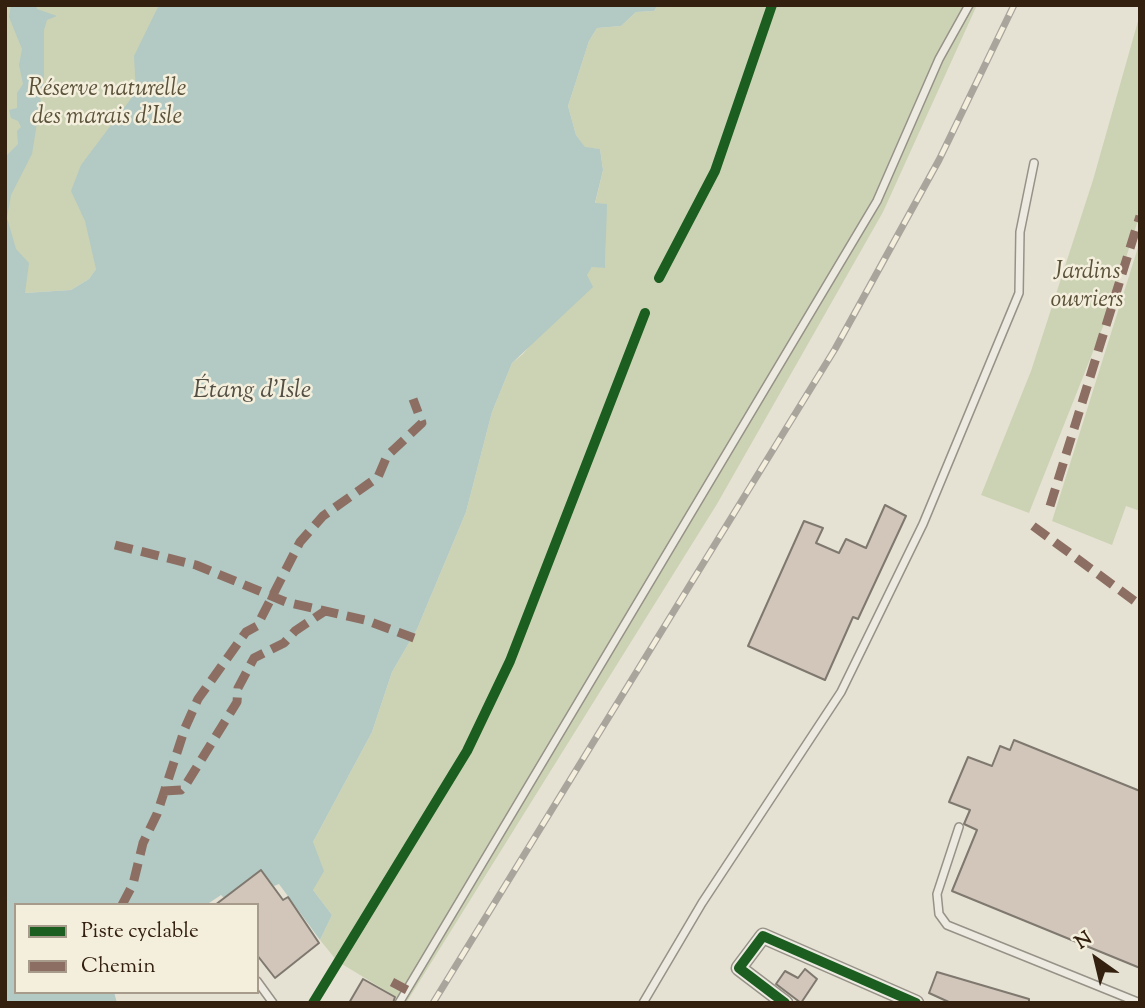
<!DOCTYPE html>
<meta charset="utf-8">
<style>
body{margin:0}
#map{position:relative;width:1145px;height:1008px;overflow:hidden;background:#e6e2d3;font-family:"Sorts Mill Goudy",serif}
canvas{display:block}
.frame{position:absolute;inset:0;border:7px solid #34200f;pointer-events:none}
.legend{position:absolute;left:14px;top:903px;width:245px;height:91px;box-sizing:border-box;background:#f4efdd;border:2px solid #a79c8b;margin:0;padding:9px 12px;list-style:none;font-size:21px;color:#34200f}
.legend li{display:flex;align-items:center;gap:14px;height:35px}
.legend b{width:35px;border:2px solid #a79c8b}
.north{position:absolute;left:1061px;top:924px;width:70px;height:70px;-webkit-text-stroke:5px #f4efdd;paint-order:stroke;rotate:326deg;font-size:19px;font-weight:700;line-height:28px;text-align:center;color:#34200f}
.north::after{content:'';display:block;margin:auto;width:24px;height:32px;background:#34200f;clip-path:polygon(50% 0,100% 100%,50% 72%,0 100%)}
</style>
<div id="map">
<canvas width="1145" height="1008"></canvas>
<div class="frame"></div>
<ul class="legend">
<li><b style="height:9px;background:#1b5e20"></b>Piste cyclable</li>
<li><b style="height:9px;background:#8d6e63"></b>Chemin</li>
</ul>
<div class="north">N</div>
</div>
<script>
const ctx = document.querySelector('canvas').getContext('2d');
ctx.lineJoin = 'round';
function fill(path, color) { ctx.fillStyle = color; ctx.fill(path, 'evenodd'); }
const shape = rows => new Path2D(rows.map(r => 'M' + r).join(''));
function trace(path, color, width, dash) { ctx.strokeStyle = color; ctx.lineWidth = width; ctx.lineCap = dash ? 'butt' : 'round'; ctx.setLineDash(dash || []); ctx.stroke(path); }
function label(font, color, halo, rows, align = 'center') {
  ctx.font = font + ' "Sorts Mill Goudy",serif'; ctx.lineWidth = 5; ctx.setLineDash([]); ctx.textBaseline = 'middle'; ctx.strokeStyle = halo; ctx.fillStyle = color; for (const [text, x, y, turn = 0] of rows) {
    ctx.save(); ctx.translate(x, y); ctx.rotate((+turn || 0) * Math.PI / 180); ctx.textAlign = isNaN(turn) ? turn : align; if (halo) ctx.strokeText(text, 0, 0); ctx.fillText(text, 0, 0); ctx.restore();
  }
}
fill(shape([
 [5,5,459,5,96,269,89,279,71,290,24,293,25,282,5,287],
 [658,5,977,5,883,212,717,504,406,1003,337,961,320,940,332,915,313,890,313,842,372,732,392,672,417,629,466,512,492,412,512,363,523,354,593,266,605,268,606,204,595,204,603,170,600,149,585,148,576,135,568,106,589,41,597,28,621,26,636,12,654,11],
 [1140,14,1140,214,1108,314,1029,513,981,495,1031,371,1093,180],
 [1140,241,1140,511,1126,506,1112,545,1052,521]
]), '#ccd3b4');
fill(shape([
 [11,5,36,5,37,9,57,16,47,20,44,30,44,82,40,95,43,123,37,123,32,154,11,195,7,218,16,249,29,263,25,293,71,290,89,279,96,269,85,221,71,191,81,165,136,92,134,56,159,5,658,5,654,11,636,12,621,26,597,28,589,41,568,106,576,135,585,147,600,149,603,170,595,203,607,204,605,268,592,267,587,275,593,287,512,363,492,412,466,512,417,629,392,672,372,732,313,842,324,871,313,890,332,915,320,940,279,884,274,886,261,870,224,898,221,895,206,905,16,905,16,992,114,992,117,1003,5,1003,5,157,18,144,17,131,21,127,18,121,11,118,9,110,17,108,17,93,23,84,19,65,22,49,9,17]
]), '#b2c9c4');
const building = shape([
 [885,505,906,516,858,619,853,617,825,680,748,646,804,521,823,528,816,543,839,553,846,539,866,548,885,505],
 [1014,740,1140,791,1140,968,952,891,977,830,964,824,970,810,949,802,968,757,992,766,1000,746,1010,750,1014,740],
 [261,870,283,900,288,897,319,943,275,978,257,955,257,905,215,905,261,870],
 [805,969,817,979,801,1003,776,984,785,971,798,978,805,969],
 [937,972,1029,999,1029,1003,951,1003,929,993,937,972],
 [363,979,395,997,393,1003,349,1003,363,979]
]);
fill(building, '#d2c5ba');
trace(building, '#7e786e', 2);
const lane = shape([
 [959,827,937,894,939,914,947,925,1140,1003],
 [257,981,273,1003],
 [399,1003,877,201,939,59,969,5],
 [643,1003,702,903,841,692,923,524,1019,293,1020,232,1034,163]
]);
const street = shape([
 [785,1003,739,968,763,936,916,1003]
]);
trace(lane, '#979288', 10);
trace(street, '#979288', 17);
trace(lane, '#eceae1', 7);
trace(street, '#eceae1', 14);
const rail = shape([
 [433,1003,835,349,939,160,1014,5]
]);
trace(rail, '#a9a59d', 7);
trace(rail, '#f4efdd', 4.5, [13]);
trace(shape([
 [1050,506,1140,216],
 [1033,526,1140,605],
 [115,545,196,565,286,602,365,620,414,638],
 [164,791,181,790,185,786,237,702,238,688,254,658,284,643,295,631,325,611],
 [122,905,133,884,143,843,157,814,185,728,198,699,246,632,257,626,300,542,323,516,378,477,387,456,422,423,413,399],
 [392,982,407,990]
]), '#8d6e63', 9, [18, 9]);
trace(shape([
 [659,278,715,171,772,5],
 [313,1003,467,751,510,661,645,313],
 [785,1003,739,968,763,936,916,1003]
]), '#1b5e20', 10);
label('italic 24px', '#5b5239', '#f4efdd', [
 ["Réserve naturelle",107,91],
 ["des marais d'Isle",107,119],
 ["Jardins",1087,274],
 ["ouvriers",1087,302]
]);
label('italic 26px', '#534f44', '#f4efdd', [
 ["Étang d'Isle",252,393]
]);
</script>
